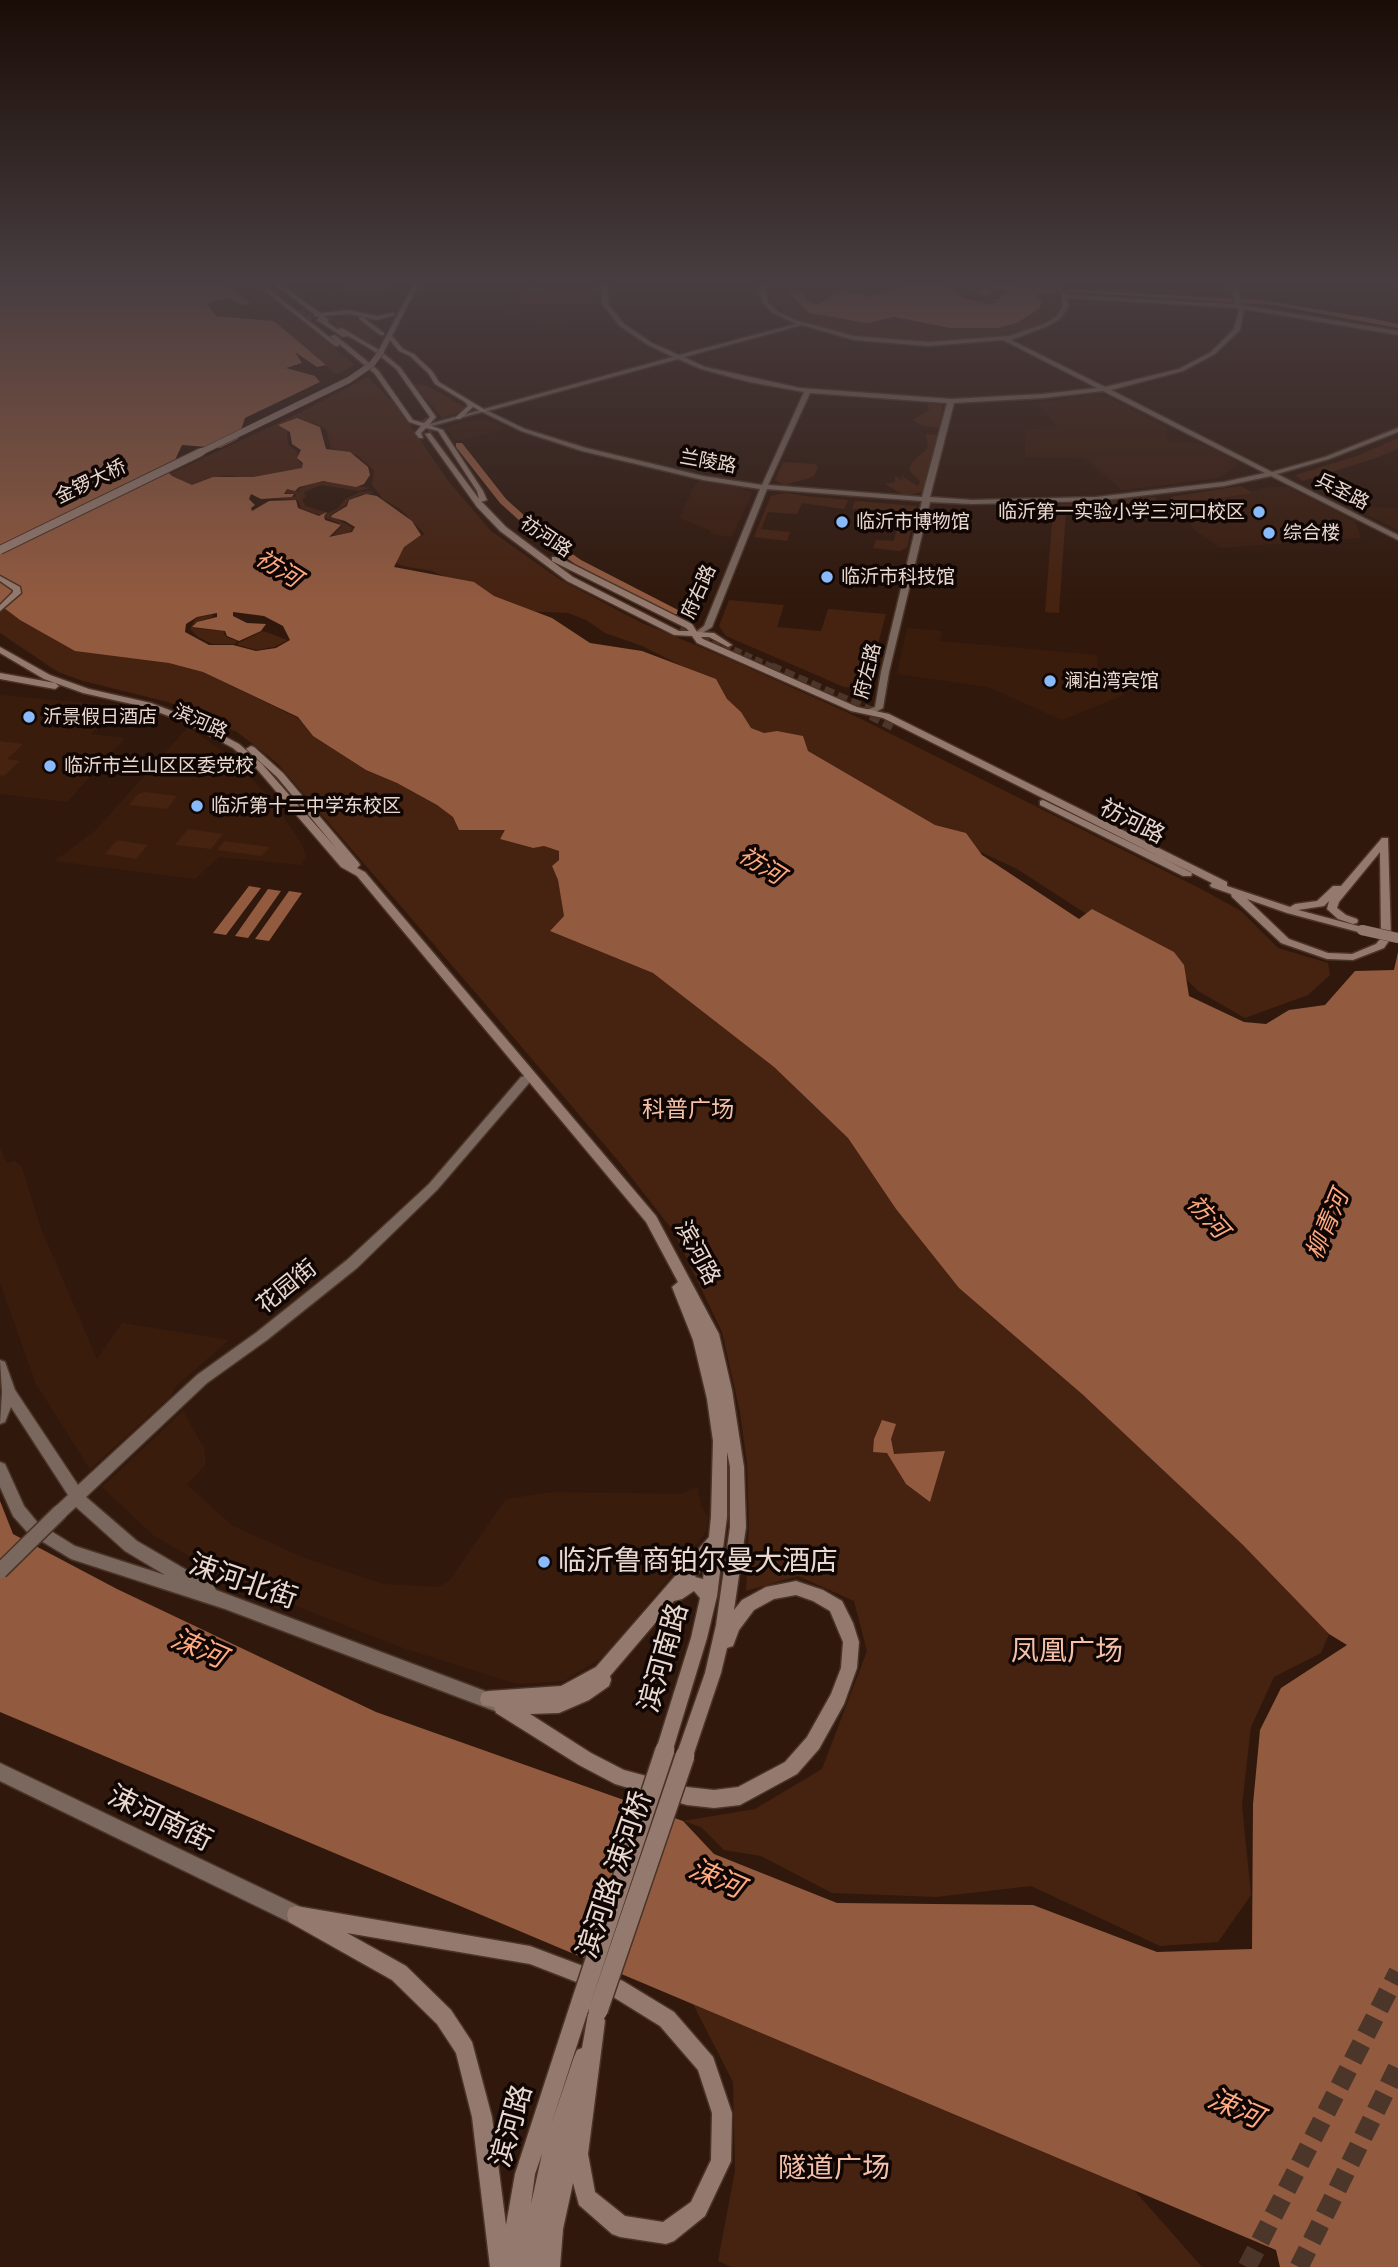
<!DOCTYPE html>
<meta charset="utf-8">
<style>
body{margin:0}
canvas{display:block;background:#30180c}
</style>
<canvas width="1398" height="2267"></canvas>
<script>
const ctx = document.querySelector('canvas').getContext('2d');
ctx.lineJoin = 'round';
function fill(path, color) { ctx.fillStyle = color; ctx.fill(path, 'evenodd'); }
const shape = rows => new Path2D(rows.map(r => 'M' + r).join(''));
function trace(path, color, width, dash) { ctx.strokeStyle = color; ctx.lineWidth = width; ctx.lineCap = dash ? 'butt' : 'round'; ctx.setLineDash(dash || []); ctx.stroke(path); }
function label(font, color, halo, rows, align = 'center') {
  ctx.font = font + ' Cabin,"Noto Sans SC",sans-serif'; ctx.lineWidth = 7; ctx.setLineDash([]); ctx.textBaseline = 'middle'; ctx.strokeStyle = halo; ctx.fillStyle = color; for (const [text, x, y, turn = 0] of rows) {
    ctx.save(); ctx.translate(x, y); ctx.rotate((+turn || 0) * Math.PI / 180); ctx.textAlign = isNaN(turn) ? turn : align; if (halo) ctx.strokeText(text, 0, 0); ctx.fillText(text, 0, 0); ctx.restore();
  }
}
fill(shape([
 [349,283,392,283,384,294,332,296],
 [527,287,592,292,605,320,545,325,507,316,506,310],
 [1093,395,1109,398,1167,428,1167,441,1202,444,1240,463,1220,478,1122,490,1085,458,1025,457,1025,430,1058,427,1037,403],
 [467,421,490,421,506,429,456,441,445,427],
 [699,481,738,487,752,493,732,537,711,534,711,531,680,518,693,488],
 [1269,487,1288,487,1355,521,1361,538,1220,548,1194,530,1178,505,1238,496],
 [1379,507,1398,509,1398,530,1355,508],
 [907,628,942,631,940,641,1098,655,1097,666,1124,695,1062,720,988,687,897,674],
 [0,695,98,704,85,716,105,719,91,734,125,738,67,802,0,794],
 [188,727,231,757,271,799,302,844,306,857,301,865,219,857,195,879,55,861,96,830],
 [0,1148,7,1163,15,1161,22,1167,40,1226,97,1359,122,1323,229,1340,176,1386,171,1396,90,1469,36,1384,0,1283],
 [183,1411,205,1450,205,1465,187,1485,233,1526,304,1558,383,1584,438,1587,450,1580,506,1499,552,1492,681,1494,698,1487,701,1506,708,1517,707,1531,607,1654,564,1681,517,1684,406,1649,240,1584,154,1536,102,1487]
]), '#3a1c0d');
fill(shape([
 [226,283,254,283,355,365,340,373,334,373,274,321,249,320,235,315,216,316,207,304,215,300,232,299,241,305,249,304],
 [772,283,1050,283,1059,293,1061,305,1046,323,1028,331,986,339,932,343,849,336,802,323,773,305,768,295],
 [341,315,356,317,373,329,376,333,367,347,325,316],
 [368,377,399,409,449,482,491,531,559,579,642,623,729,659,853,715,1205,891,1241,911,1278,948,1328,963,1330,975,1308,995,1245,1018,1198,991,1168,961,1116,933,1017,869,938,832,753,733,706,678,642,646,605,633,586,620,568,613,524,611,432,571,403,566,391,561,407,542,425,534,400,509,383,499,372,485,374,470,357,455,331,448,326,429,314,423,287,432,288,445,296,450,299,462,306,466,304,469,244,478,227,475,206,479,202,484,187,485,181,482,179,478,167,475,293,416],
 [414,384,425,385,467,408,465,411,442,418],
 [927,403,943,405,939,428,923,426,913,420,929,410],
 [926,434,937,435,922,492,905,496,885,484,895,482,895,476,903,481,901,476,918,486,920,481,909,470,912,462,925,451,928,446],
 [1398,438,1398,449,1373,459,1302,481,1295,475,1357,456],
 [783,462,815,464,818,467,814,476,807,479,784,485,775,480],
 [316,482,334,482,370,488,359,491,321,485,304,492,306,497,302,499,305,506,328,513,338,508,345,499,360,492,371,491,373,494,363,494,348,500,346,505,330,515,353,528,350,532,332,536,342,526,339,523,301,508,298,500,275,499,295,497,296,494,287,493,286,490,299,491,300,488],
 [1241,486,1253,493,1178,505,1170,497],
 [786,493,805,496,848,500,844,509,802,503,797,514,768,512,761,529,790,532,787,541,754,537,771,496],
 [1155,497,1161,506,1066,511,1059,613,1045,612,1053,511,1051,505],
 [855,501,916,506,907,548,899,551,873,548,876,540,894,541,900,515,883,513,883,510,852,509],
 [729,600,784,605,777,627,821,631,828,609,886,614,866,689,844,687,726,636,719,626],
 [0,605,20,620,203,672,298,718,313,736,366,770,397,783,437,805,453,817,459,829,506,830,500,839,532,848,544,846,559,851,559,860,552,866,558,880,564,916,550,931,653,973,774,1067,848,1138,896,1209,959,1288,1082,1394,1243,1545,1310,1612,1329,1634,1321,1653,1274,1677,1251,1727,1242,1805,1251,1895,1218,1942,1160,1946,1031,1886,936,1897,832,1893,761,1856,724,1850,701,1827,683,1821,755,1809,822,1769,867,1651,854,1601,798,1576,746,1591,749,1524,747,1464,740,1412,722,1332,674,1232,625,1169,481,999,277,763,237,732,168,702,83,681,58,672,0,633],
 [213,614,213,617,195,623,193,628,223,631,226,637,237,641,235,644,212,644,198,637,190,629,196,618],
 [263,631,288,640,274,647,257,650,238,645,238,643],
 [0,741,23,744,7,759,20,761,4,776,0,775],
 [145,792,177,796,167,809,129,805,138,794],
 [188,829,223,834,211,849,175,845],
 [117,840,148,845,136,859,105,854],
 [224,841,270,847,261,856,217,850],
 [693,2004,1133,2189,1202,2267,731,2267,718,2261,735,2171,733,2082]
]), '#462210');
fill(shape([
 [0,283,226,283,251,304,241,305,231,299,215,300,207,304,216,316,274,321,326,365,317,367,295,352,302,363,286,368,315,376,320,382,245,418,238,439,220,448,182,445,169,473,172,476,192,485,213,477,253,477,302,468,303,463,297,458,301,450,292,444,290,432,278,425,297,418,320,427,326,449,350,452,368,467,370,475,364,484,356,487,323,481,299,487,295,491,287,489,284,494,294,494,292,497,261,499,251,494,249,499,255,505,251,508,252,511,269,501,296,500,298,508,319,516,327,512,324,516,325,520,341,525,329,537,352,532,355,527,345,521,331,517,332,515,347,506,349,500,366,494,377,496,412,521,421,535,404,547,394,567,474,582,494,596,552,618,590,643,642,651,716,679,727,699,741,712,751,728,764,733,777,731,803,736,808,751,935,825,966,833,982,855,1079,919,1092,909,1174,952,1184,965,1189,996,1244,1022,1266,1024,1289,1010,1325,1005,1355,971,1394,970,1398,952,1398,2267,1280,2267,1276,2250,0,1712,0,1501,13,1534,117,1589,376,1712,683,1821,714,1854,837,1903,1033,1905,1157,1952,1252,1949,1253,1804,1260,1730,1281,1688,1347,1645,1329,1634,1243,1545,1082,1394,959,1288,896,1209,848,1138,774,1067,653,973,550,931,564,916,558,880,552,866,559,860,559,851,544,846,533,848,500,839,505,830,459,830,453,817,437,805,397,783,366,770,313,736,298,717,203,672,169,663,75,651,20,620,0,605],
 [233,612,264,616,283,626,290,640,276,648,256,651,233,645,209,645,185,632,186,624,197,617,217,613,217,617,197,622,192,627,225,631,227,636,239,641,261,631,266,624,247,623,233,616],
 [791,283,806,283,791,290,804,294,805,299,813,304,818,304,834,295,829,290,839,292,846,290,852,294,860,293,869,297,909,283,1018,283,1013,286,1262,300,1375,319,1398,324,1398,328,1273,305,1069,292,1036,294,1036,298,1042,299,1040,308,1017,323,998,328,950,328,894,317,867,323,809,313,789,292],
 [960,284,977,285,983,290,962,286,984,296,996,293,985,287,1009,291,1000,296,1000,299,989,299,998,302,989,304,963,298,948,286],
 [249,886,261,888,226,935,213,933],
 [268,889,281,891,248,938,235,936],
 [289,891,302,893,269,941,255,939],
 [882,1420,896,1424,891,1439,894,1454,945,1451,930,1502,906,1484,887,1453,873,1452,874,1439]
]), '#925a3f');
fill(shape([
 [456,443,462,443,506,499,548,537,581,560,678,610,678,614,672,614,575,564,542,541,500,503,456,447,456,443]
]), '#925a3f');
trace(shape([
 [300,311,313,320],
 [424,419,433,432]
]), '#4c3529', 6, [6, 2.5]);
trace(shape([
 [681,627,775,669]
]), '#4c3529', 8, [8, 3.5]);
trace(shape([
 [771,667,879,715],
 [871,715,893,726]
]), '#4c3529', 10, [10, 4.5]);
trace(shape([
 [1247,2267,1398,1972],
 [1299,2267,1398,2066]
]), '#4c3529', 19, [19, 10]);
const secondary = shape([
 [601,283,607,283,608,304,624,324,652,343,679,355,796,324,773,313,763,303,759,291,762,283,767,283,765,291,768,302,777,311,795,320,854,336,928,342,1009,336,1044,324,1056,317,1063,306,1061,293,1053,283,1058,283,1067,295,1235,304,1231,283,1237,283,1241,305,1398,331,1398,335,1244,309,1240,330,1215,354,1183,371,1111,390,1272,472,1325,457,1398,428,1398,432,1329,459,1277,474,1398,535,1398,540,1271,476,1224,486,1096,501,972,504,930,502,889,672,883,708,872,714,866,714,866,710,875,707,881,672,922,501,767,489,712,627,696,637,692,635,704,626,760,489,703,480,582,451,521,431,482,412,425,428,422,426,673,357,648,345,620,326,602,304,601,283],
 [1067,298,1236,308,1239,310,1234,329,1211,352,1179,369,1105,387,1011,340,1048,326,1060,319,1069,306,1067,298],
 [802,325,854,340,928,346,1003,340,1097,388,1043,394,951,399,800,388,705,367,684,357,802,325],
 [678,359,701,369,749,382,804,392,762,485,703,476,586,448,525,429,488,411,678,359],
 [1103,391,1265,473,1224,482,1096,497,972,500,930,497,954,403,1043,398,1103,391],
 [810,393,947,403,922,497,768,485,810,393],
 [525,1076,531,1080,529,1083,437,1190,357,1268,267,1340,207,1383,86,1497,137,1541,214,1586,216,1590,501,1697,503,1703,501,1709,495,1711,225,1609,71,1559,28,1533,13,1516,0,1487,0,1462,5,1464,24,1506,38,1523,75,1546,165,1575,125,1551,76,1507,65,1517,60,1519,55,1517,52,1512,55,1507,68,1495,11,1407,5,1422,0,1424,2,1392,0,1360,5,1362,15,1390,78,1485,197,1375,257,1332,347,1260,429,1184,521,1077,525,1076],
 [0,1763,303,1908,305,1915,303,1922,296,1924,289,1922,0,1781,0,1763]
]);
const primary = shape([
 [255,283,261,283,337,343,330,336,335,335,378,370,413,420,424,423,430,417,396,369,374,351,348,336,343,337,317,320,319,317,314,316,314,314,273,283,279,283,320,313,349,310,377,316,394,313,394,315,377,320,349,314,324,316,329,320,327,322,337,329,342,328,379,350,414,283,419,283,392,336,403,349,414,354,432,371,439,382,487,411,482,412,473,407,460,419,456,419,456,417,468,406,465,402,435,384,428,373,410,356,399,351,390,340,383,353,400,367,436,417,429,425,443,430,483,491,487,500,481,502,483,503,506,527,573,577,679,631,689,631,686,628,552,561,552,557,558,557,692,624,697,632,714,633,732,645,728,647,709,637,701,637,703,639,857,707,889,714,1227,882,1227,886,1290,907,1295,904,1317,901,1333,886,1341,886,1382,838,1388,838,1391,938,1384,948,1353,960,1327,959,1281,943,1232,897,1231,894,1211,887,1210,885,1212,883,883,718,851,711,697,643,692,636,674,635,567,581,500,531,477,507,425,434,430,433,479,499,477,491,438,431,426,428,421,433,423,438,419,438,415,433,421,426,409,422,374,373,339,344,339,346,335,346,255,283],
 [1380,852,1381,938,1376,944,1352,954,1328,953,1289,939,1247,899,1287,913,1362,933,1366,932,1367,930,1366,928,1298,910,1324,906,1329,901,1327,909,1338,919,1353,924,1357,923,1358,921,1357,919,1346,915,1337,908,1339,902,1380,852],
 [359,317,363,317,384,333,384,335,380,335,359,319,359,317],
 [0,576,20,587,21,593,0,611,0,605,13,592,13,590,0,581,0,576],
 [0,647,50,675,89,689,151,703,190,718,239,744,262,764,336,848,277,777,246,749,251,746,254,747,283,773,359,863,360,865,357,868,365,872,656,1216,719,1334,732,1390,744,1467,746,1527,734,1610,742,1600,766,1587,796,1581,823,1590,842,1601,853,1623,859,1642,857,1668,844,1704,819,1749,797,1774,740,1805,714,1808,687,1805,615,1784,579,1765,496,1713,494,1707,482,1705,480,1699,482,1693,488,1691,561,1686,596,1667,709,1537,711,1517,713,1441,707,1399,693,1340,672,1287,678,1282,646,1222,357,876,341,867,256,768,233,748,184,722,145,707,83,693,44,679,0,653,0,647],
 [727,1452,730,1467,730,1527,716,1625,705,1673,676,1756,679,1762,685,1765,691,1762,721,1673,727,1648,733,1646,739,1630,754,1610,774,1599,796,1595,813,1601,830,1611,843,1642,841,1668,831,1694,807,1737,785,1762,738,1787,714,1790,687,1787,624,1770,591,1753,530,1714,559,1713,589,1700,609,1686,611,1680,610,1676,674,1601,682,1599,694,1591,700,1598,691,1638,656,1750,659,1756,665,1759,671,1756,707,1638,717,1596,727,1517,727,1452],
 [705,1565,703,1579,695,1577,705,1565],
 [0,673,55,683,59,686,55,689,0,679,0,673],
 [1043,800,1191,872,1192,874,1191,876,1183,876,1040,805,1040,801,1043,800],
 [296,1906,530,1946,623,1981,674,2012,713,2057,732,2113,731,2161,705,2216,674,2241,666,2244,620,2237,612,2234,579,2205,573,2183,563,2229,560,2267,490,2267,472,2117,456,2053,437,2024,392,1980,289,1922,287,1915,289,1908,296,1906],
 [347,1933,530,1964,610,1995,660,2026,698,2070,712,2113,711,2160,691,2202,663,2222,625,2216,595,2192,588,2154,605,2021,602,2014,595,2011,588,2014,582,2048,577,2050,574,2057,551,2125,590,2005,587,1998,580,1995,573,1998,570,2005,515,2174,506,2225,492,2117,472,2042,451,2010,406,1966,347,1933],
 [542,2154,531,2204,535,2174,542,2154]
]);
trace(secondary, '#4a3327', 3);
trace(primary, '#4a3327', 3);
fill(secondary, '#7a675d');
fill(primary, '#947a6e');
const secondaryBridge = shape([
 [0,1571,60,1512]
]);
const primaryBridgeFar3 = shape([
 [197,454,349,380,372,364,381,352]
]);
const primaryBridgeFar2 = shape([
 [0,550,201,452]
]);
const primaryBridgeFar1 = shape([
 [1362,930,1398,938]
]);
const primaryBridge = shape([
 [580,2005,665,1750],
 [598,2011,685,1756]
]);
trace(secondaryBridge, '#4a3327', 18, []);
trace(primaryBridgeFar3, '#4a3327', 7, []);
trace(primaryBridgeFar2, '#4a3327', 10, []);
trace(primaryBridgeFar1, '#4a3327', 11, []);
trace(primaryBridge, '#4a3327', 22, []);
trace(secondaryBridge, '#7a675d', 15);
trace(primaryBridgeFar3, '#947a6e', 6);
trace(primaryBridgeFar2, '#947a6e', 8);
trace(primaryBridgeFar1, '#947a6e', 10);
trace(primaryBridge, '#947a6e', 19);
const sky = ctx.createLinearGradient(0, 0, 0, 601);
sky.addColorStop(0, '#1a0d07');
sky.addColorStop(0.47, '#483d40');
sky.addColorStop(1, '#483d4000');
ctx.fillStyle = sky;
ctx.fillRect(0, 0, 1398, 601);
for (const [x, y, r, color] of [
 [1259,512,7,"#89bafc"],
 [842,522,7,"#89bafc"],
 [1269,533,7,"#89bafc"],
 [827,577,7,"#89bafc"],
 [1050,681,7,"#89bafc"],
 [29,717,7,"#89bafc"],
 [50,766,7,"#89bafc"],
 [197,806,7,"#89bafc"],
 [544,1562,7,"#89bafc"]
]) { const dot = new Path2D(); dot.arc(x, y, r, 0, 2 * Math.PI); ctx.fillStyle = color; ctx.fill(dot); trace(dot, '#100603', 2.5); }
label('19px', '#e9d8d0', '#100603', [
 ["兰陵路",708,462,10],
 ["金锣大桥",91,482,-26],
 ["兵圣路",1342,492,27],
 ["祊河路",546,537,34],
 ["府右路",699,592,-66],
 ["府左路",868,671,-76],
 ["滨河路",200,722,24]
]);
label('19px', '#e9d8d0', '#100603', [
 ["临沂第一实验小学三河口校区",1245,512,"right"],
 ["临沂市博物馆",856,522],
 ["综合楼",1283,533],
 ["临沂市科技馆",841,577],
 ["澜泊湾宾馆",1064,681],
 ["沂景假日酒店",43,717],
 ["临沂市兰山区区委党校",64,766],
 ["临沂第十二中学东校区",211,806]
], 'left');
label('23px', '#e9d8d0', '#100603', [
 ["祊河路",1132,822,27],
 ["滨河路",697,1253,62],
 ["花园街",287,1287,-39]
]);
label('23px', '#f4c0a8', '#100603', [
 ["科普广场",688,1110]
]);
label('italic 24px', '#fea981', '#100603', [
 ["祊河",278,569,32],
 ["祊河",761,866,32],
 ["祊河",1207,1217,48],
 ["柳青河",1328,1225,-67]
]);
label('28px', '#e9d8d0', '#100603', [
 ["临沂鲁商铂尔曼大酒店",558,1562]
], 'left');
label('28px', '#e9d8d0', '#100603', [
 ["涑河北街",243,1582,19],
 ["滨河南路",664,1658,-74],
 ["涑河南街",160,1819,26],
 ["滨河路 涑河桥",615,1875,-71],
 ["滨河路",512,2126,-74]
]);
label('italic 28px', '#fea981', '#100603', [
 ["涑河",198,1649,24],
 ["涑河",716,1879,24],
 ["涑河",1235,2109,24]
]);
label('28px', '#f4c0a8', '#100603', [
 ["凤凰广场",1067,1652],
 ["隧道广场",834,2169]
]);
</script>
